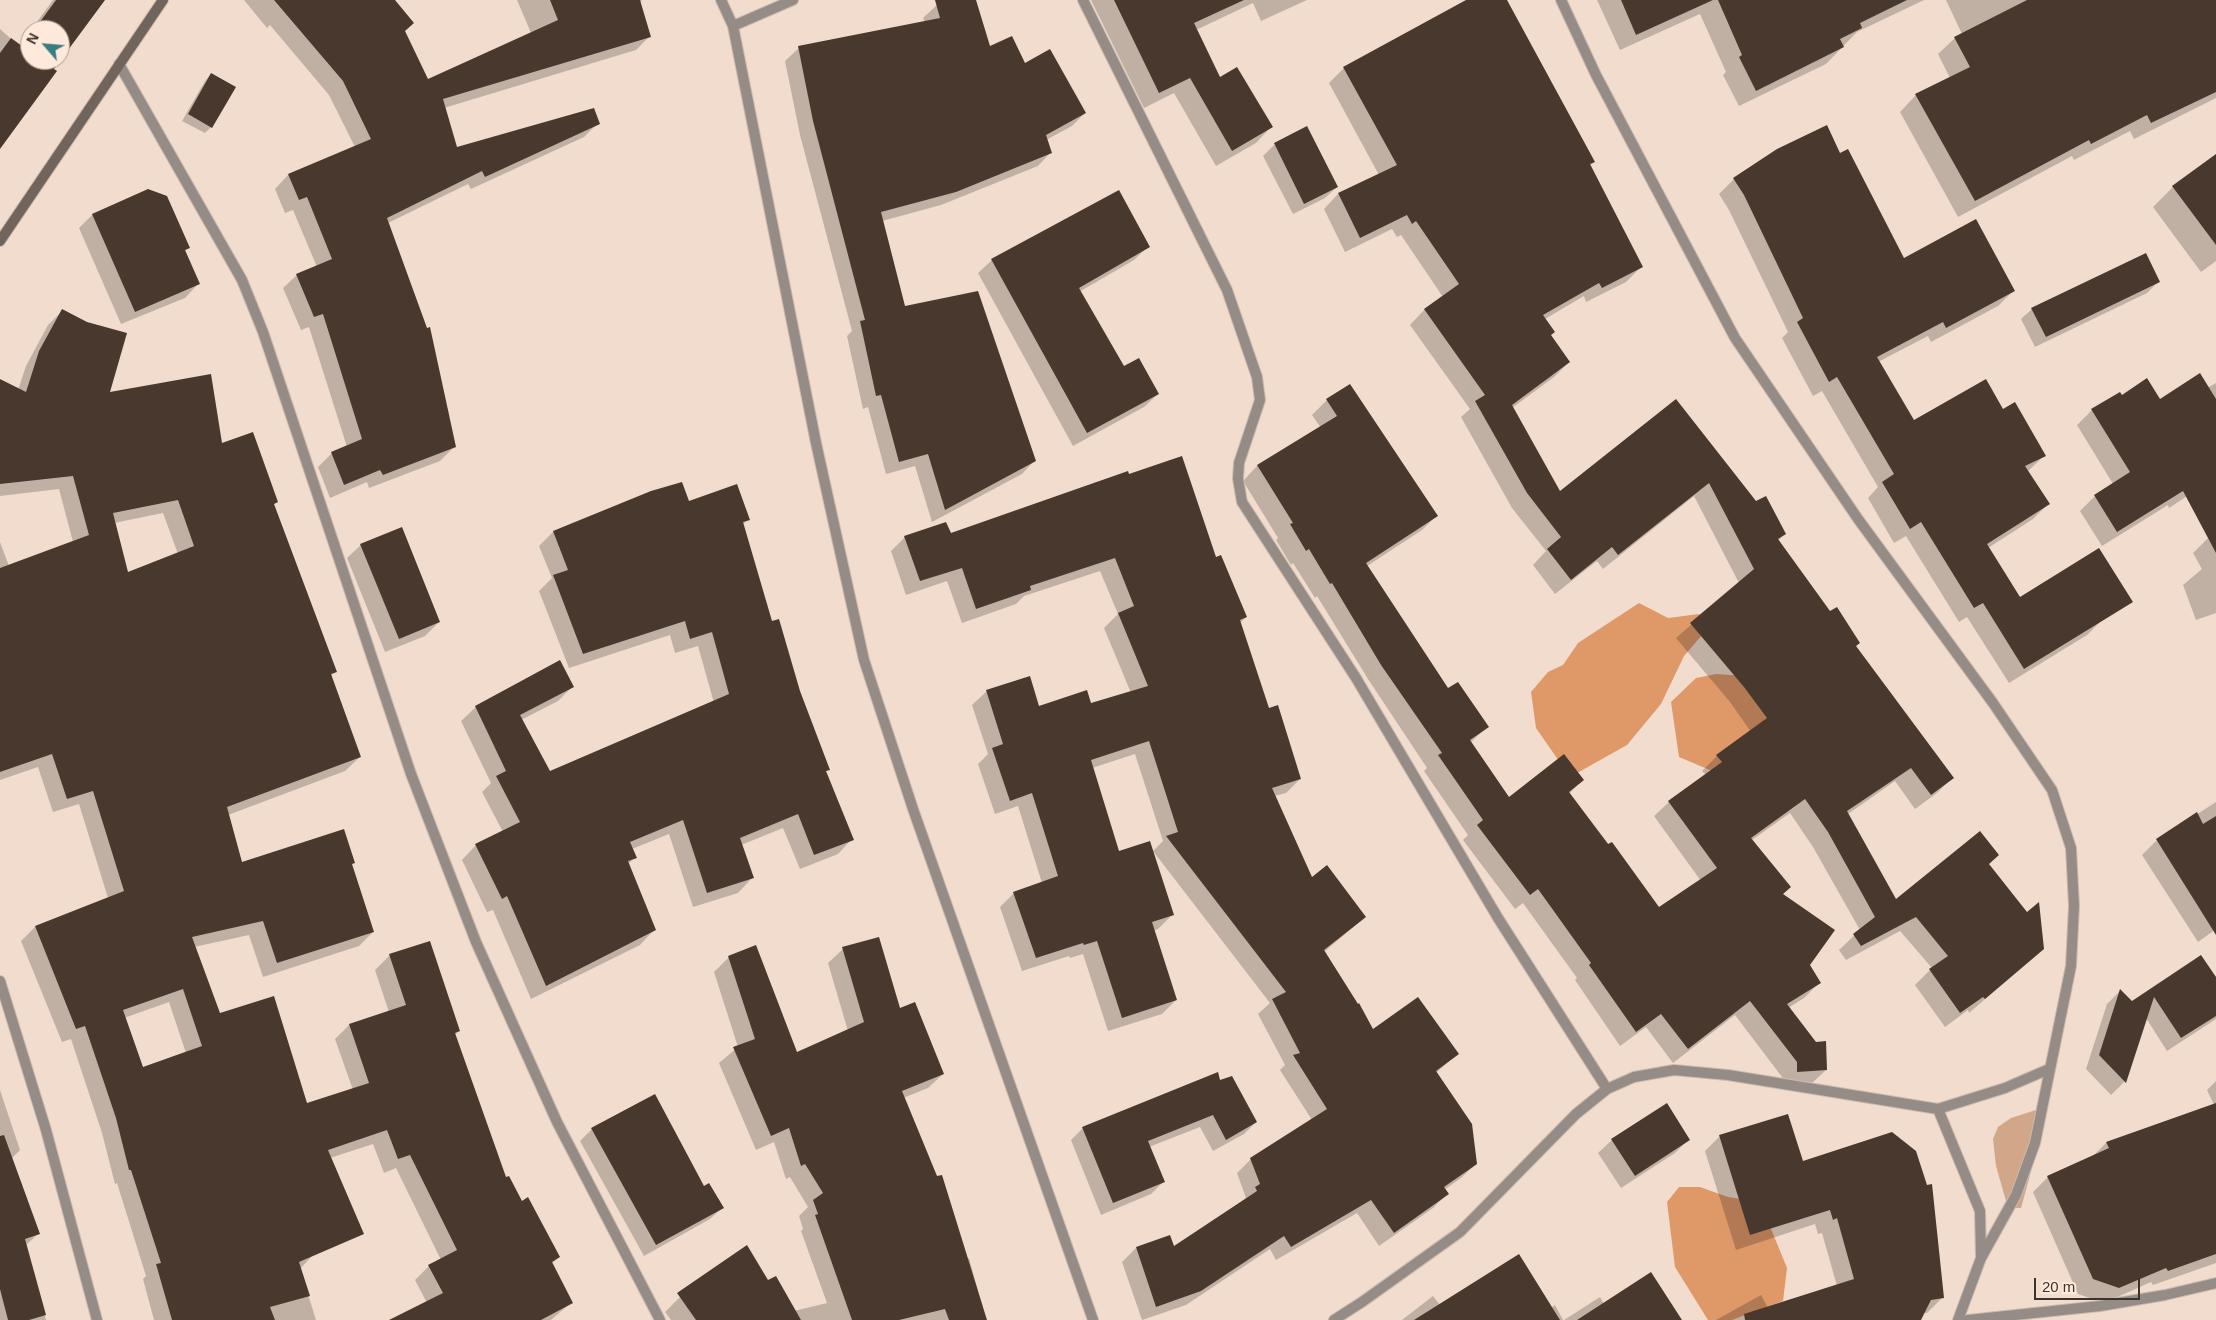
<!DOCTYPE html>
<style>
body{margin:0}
#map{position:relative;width:2216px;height:1320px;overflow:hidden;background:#f1dcce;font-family:Helvetica,sans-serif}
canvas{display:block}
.north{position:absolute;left:20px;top:20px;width:50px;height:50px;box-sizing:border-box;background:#fee9db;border:1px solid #b0a095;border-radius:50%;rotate:297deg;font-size:14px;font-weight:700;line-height:20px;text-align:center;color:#3b332d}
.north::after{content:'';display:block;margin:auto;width:18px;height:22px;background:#367e86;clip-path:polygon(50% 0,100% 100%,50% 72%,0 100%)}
.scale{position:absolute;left:2034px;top:1278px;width:106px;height:22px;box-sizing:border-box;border:2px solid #3b332d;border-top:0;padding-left:6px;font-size:15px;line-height:18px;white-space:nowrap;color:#3b332d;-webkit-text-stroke:4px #fee9db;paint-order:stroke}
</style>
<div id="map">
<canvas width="2216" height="1320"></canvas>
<div class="north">N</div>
<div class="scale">20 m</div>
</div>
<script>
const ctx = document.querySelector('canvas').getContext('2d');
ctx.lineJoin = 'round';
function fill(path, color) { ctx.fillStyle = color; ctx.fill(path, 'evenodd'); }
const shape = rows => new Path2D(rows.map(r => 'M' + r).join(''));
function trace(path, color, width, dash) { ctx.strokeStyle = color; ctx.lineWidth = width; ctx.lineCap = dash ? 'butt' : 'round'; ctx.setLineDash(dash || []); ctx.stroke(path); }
fill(shape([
 [2036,1110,2044,1124,2021,1208,2008,1208,1996,1166,1993,1139,1998,1127,2011,1118]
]), '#d1a689');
fill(shape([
 [1639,603,1668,618,1699,614,1709,627,1684,656,1661,704,1627,745,1570,777,1536,728,1531,692,1548,672,1563,665,1578,643],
 [1716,674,1746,676,1779,707,1724,776,1679,757,1671,702,1696,678],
 [1679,1187,1700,1187,1728,1197,1760,1202,1787,1268,1783,1301,1732,1320,1708,1320,1675,1267,1667,1202]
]), '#df9969');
fill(shape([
 [53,0,104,0,60,59,60,30,31,30],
 [244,0,394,0,404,31,428,81,531,33,517,0,642,0,640,4,650,36,636,50,444,108,456,148,598,123,584,137,471,189,468,184,388,223,454,447,440,461,369,488,367,482,330,498,318,467,332,453,347,447,309,327,301,330,283,288,297,275,317,267,293,210,285,213,275,189,288,175,355,147,329,95,270,25,267,28],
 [951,0,975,0,989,48,1024,65,1085,113,1072,126,1046,140,1051,152,1038,166,941,205,882,221,904,308,1035,460,1022,474,932,522,915,466,886,474,868,407,863,409,847,336,852,331,800,135,785,61,799,48,925,22,923,18,937,5],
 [1091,0,1307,0,1261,21,1253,3,1196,30,1220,79,1271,127,1256,143,1216,166,1174,93,1144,108],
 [1469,0,1505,0,1594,162,1590,166,1641,267,1626,282,1586,302,1584,296,1545,319,1550,335,1569,362,1554,377,1512,408,1560,493,1676,400,1756,502,1784,534,1778,541,1952,778,1937,793,1915,809,1895,781,1848,814,1896,901,1988,865,2043,949,1969,1013,1968,1010,1945,1027,1915,985,1932,968,1900,931,1846,960,1839,950,1860,930,1813,847,1790,813,1752,840,1782,894,1808,965,1819,983,1804,998,1788,1008,1826,1070,1811,1084,1783,1086,1782,1077,1735,1015,1673,1063,1646,1027,1620,1046,1575,980,1577,978,1523,903,1515,909,1463,840,1468,835,1424,771,1427,768,1368,679,1317,596,1315,598,1293,563,1291,565,1276,540,1278,538,1243,481,1257,466,1321,428,1312,415,1327,400,1437,515,1422,530,1367,566,1448,690,1488,726,1470,743,1509,799,1582,780,1569,794,1659,908,1701,881,1654,816,1669,802,1706,775,1702,771,1717,756,1751,732,1730,702,1676,638,1739,583,1694,496,1603,569,1597,561,1555,594,1533,565,1546,551,1512,508,1461,417,1470,409,1410,325,1424,310,1443,297,1401,235,1397,237,1392,229,1345,252,1324,209,1338,194,1379,175,1329,83,1344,68],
 [1597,0,1924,0,1857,32,1826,64,1739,106,1723,75,1726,72,1700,14,1620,50],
 [1946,0,2216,0,2216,98,2134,139,2130,131,2074,160,2072,156,1958,217,1900,112,1916,95,1950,78,1938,54,1955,38,1962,34],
 [0,29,19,46,30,31,30,60,59,60,0,145],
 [211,74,211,127,205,133,182,121,205,81],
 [1307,128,1337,187,1325,198,1293,214,1263,156,1275,144],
 [1840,155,1904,259,2013,291,1998,306,1931,342,1928,336,1878,362,1913,421,2003,411,2045,455,2027,472,2048,504,2033,519,1988,548,2019,599,2102,620,2087,635,2009,683,1967,617,1959,622,1906,536,1894,543,1868,498,1878,487,1822,391,1813,396,1782,338,1788,332,1729,210,1719,194,1734,179],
 [2216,155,2216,261,2201,272,2153,207,2173,187],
 [148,191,188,248,185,251,198,284,185,298,121,324,79,228,92,215],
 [1148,246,1134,260,1079,292,1124,368,1158,394,1144,407,1073,446,978,273,992,260],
 [2158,282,2147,293,2035,347,2021,319,2032,309],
 [62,311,108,394,221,444,276,502,273,505,335,672,331,676,360,757,345,771,228,815,241,863,353,863,351,865,373,932,359,946,263,977,249,935,194,947,219,1015,307,1105,353,1090,335,1039,349,1025,389,1012,375,970,389,956,429,943,459,1030,455,1035,505,1179,559,1257,551,1264,572,1302,551,1320,395,1320,427,1303,415,1280,429,1266,441,1260,396,1168,384,1173,373,1144,330,1158,314,1254,300,1269,316,1320,154,1320,143,1279,146,1276,117,1183,115,1184,102,1133,71,1039,62,1042,21,941,35,927,108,898,79,804,53,812,38,767,0,780,0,542,9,566,73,542,59,489,0,496,0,381,18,390,26,366,48,325],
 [163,513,178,554,127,574,114,523],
 [169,1002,186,1053,142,1069,124,1018],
 [2216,383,2216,477,2169,508,2168,505,2102,546,2080,511,2095,496,2113,484,2077,425,2092,410,2122,396,2160,400,2207,388],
 [688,503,748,520,742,525,771,623,828,769,825,772,852,839,838,854,800,869,783,828,741,845,752,878,738,893,693,907,669,834,632,849,636,857,628,864,654,930,640,945,531,999,493,910,487,912,462,860,476,845,503,832,482,792,491,783,461,721,476,707,573,686,558,701,521,720,550,773,714,703,698,646,675,653,670,635,569,668,539,591,552,578,539,546,553,532],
 [2216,533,2216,613,2196,620,2183,585,2202,569,2193,553,2208,538],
 [951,535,1216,558,1246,617,1240,623,1268,709,1300,779,1286,793,1274,796,1311,878,1365,917,1324,952,1373,1031,1457,1054,1436,1073,1476,1164,1461,1178,1444,1190,1447,1194,1433,1208,1379,1246,1357,1213,1276,1260,1270,1249,1186,1305,1142,1320,1122,1262,1136,1248,1173,1248,1242,1202,1246,1198,1237,1173,1251,1159,1312,1120,1280,1070,1285,1065,1258,1014,1270,1003,1153,851,1163,841,1135,754,1092,768,1118,853,1172,915,1158,929,1153,931,1176,1000,1162,1014,1108,1031,1083,954,1070,958,1069,956,1022,971,1000,907,1014,893,1042,883,1018,806,995,814,978,764,988,754,972,705,987,691,1039,707,1091,705,1131,693,1104,628,1118,614,1100,571,1024,596,1016,604,962,623,947,581,906,595,891,551,905,537],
 [361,545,439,622,425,636,385,652,347,558],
 [2216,802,2216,929,2198,942,2142,855,2157,840],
 [843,949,899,1010,943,1074,928,1088,903,1098,967,1259,969,1258,986,1320,671,1320,665,1312,680,1297,696,1288,768,1282,794,1311,827,1303,801,1231,803,1229,799,1216,808,1207,790,1177,786,1179,774,1142,756,1150,719,1063,738,1047,714,972,729,957,796,1053,848,1031,828,963],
 [2216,980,2216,1019,2167,1051,2146,1018,2124,1082,2111,1095,2086,1069,2107,1004,2120,991,2132,1002],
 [1219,1081,1256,1122,1244,1134,1213,1151,1200,1127,1149,1147,1163,1182,1151,1194,1101,1215,1071,1140,1083,1128],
 [2216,1081,2216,1263,2153,1285,2151,1282,2104,1303,2078,1294,2033,1192,2048,1177,2092,1157,2106,1143,2214,1105,2207,1090],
 [0,1090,20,1150,11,1159,38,1234,25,1246,46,1320,0,1320],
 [1666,1105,1688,1140,1675,1153,1621,1188,1598,1153,1612,1140],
 [592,1129,704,1188,722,1208,710,1219,644,1256,580,1141],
 [1720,1136,1802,1162,1942,1298,1927,1313,1923,1313,1920,1320,1716,1320,1761,1295,1768,1308,1837,1286,1822,1233,1818,1234,1815,1224,1736,1250,1705,1151],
 [1433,1296,1440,1305,1551,1308,1555,1305,1563,1320,1402,1320],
 [1600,1297,1604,1304,1680,1320,1564,1320]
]), '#0003');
fill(shape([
 [56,0,105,0,54,69,57,71,0,149,0,53,11,38,22,46,30,35,30,60,60,60,60,30,34,30],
 [274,0,395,0,414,23,405,31,428,79,558,20,550,0,640,0,651,37,443,99,457,147,594,108,600,124,485,177,482,171,387,218,427,328,430,327,456,447,383,475,380,470,344,485,331,452,362,439,323,314,314,317,296,274,332,259,307,197,299,200,288,174,371,139,343,81],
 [935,0,976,0,990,46,1012,36,1025,63,1050,49,1086,113,1046,135,1052,153,956,192,881,212,905,306,978,291,1036,461,945,510,928,454,899,462,881,395,876,396,860,321,865,320,813,121,798,46,940,18],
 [1114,0,1244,0,1194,23,1220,77,1237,67,1273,127,1232,151,1190,78,1159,93],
 [1466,0,1507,0,1595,162,1590,164,1643,267,1602,288,1599,283,1543,315,1555,332,1551,335,1570,362,1512,405,1560,491,1676,399,1756,501,1766,496,1786,534,1778,539,1830,611,1837,607,1860,643,1856,646,1954,778,1931,795,1911,768,1847,811,1896,899,1980,831,1999,855,1989,864,2027,912,2039,902,2044,949,1985,999,1983,997,1960,1013,1929,969,1948,956,1916,917,1861,946,1853,934,1875,917,1828,832,1805,799,1751,838,1791,887,1783,894,1835,930,1810,965,1821,983,1787,1004,1816,1042,1826,1041,1827,1070,1797,1072,1797,1062,1750,1001,1688,1049,1661,1014,1636,1032,1589,965,1591,963,1538,889,1530,895,1477,825,1483,820,1438,755,1442,753,1381,665,1332,583,1330,584,1309,549,1306,551,1290,524,1293,523,1257,465,1337,416,1326,399,1350,384,1438,516,1366,563,1448,688,1458,682,1489,727,1470,740,1509,797,1564,754,1584,780,1569,792,1608,844,1612,842,1659,907,1717,868,1668,801,1722,762,1716,755,1767,718,1744,687,1690,623,1754,569,1709,483,1618,555,1612,547,1571,580,1547,549,1561,537,1527,493,1475,401,1485,395,1424,309,1459,284,1416,221,1412,224,1407,215,1360,238,1338,193,1397,165,1343,67],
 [1621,0,1713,0,1636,35],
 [1718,0,1907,0,1860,23,1862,28,1840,39,1844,47,1756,91,1739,57,1742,55],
 [2027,0,2216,0,2216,92,2151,123,2147,115,2091,144,2089,140,1975,201,1915,94,1970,67,1954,37],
 [211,73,236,87,212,128,188,114],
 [1827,125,1840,153,1848,149,1904,258,1976,219,2015,291,1946,328,1943,322,1877,357,1914,420,1986,379,2003,409,2015,402,2046,456,2025,466,2050,504,1987,544,2020,597,2099,548,2133,602,2024,669,1983,603,1974,608,1921,522,1910,529,1882,482,1894,474,1837,377,1829,382,1797,322,1803,318,1744,195,1733,178,1777,149],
 [1307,126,1338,187,1304,204,1274,143],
 [2216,154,2216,245,2172,186],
 [148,189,167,196,190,248,185,250,200,284,135,312,92,214],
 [1119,190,1150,247,1079,288,1124,366,1139,358,1159,394,1087,433,991,259],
 [2146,253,2160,282,2046,337,2031,308],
 [62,309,87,322,127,333,110,392,211,374,222,443,253,432,278,502,274,504,337,672,331,674,361,757,227,807,242,862,344,829,355,863,352,864,374,932,277,963,263,921,192,937,220,1013,274,996,307,1103,369,1083,349,1024,406,1005,389,954,430,941,460,1031,455,1033,506,1177,509,1176,522,1201,528,1197,560,1257,552,1262,573,1303,541,1320,389,1320,443,1293,428,1265,457,1250,410,1155,398,1159,387,1130,328,1150,364,1234,299,1262,310,1296,270,1307,275,1320,172,1320,156,1264,161,1263,131,1170,129,1170,116,1118,85,1026,76,1029,35,926,124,891,93,791,67,799,52,754,0,772,0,568,89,535,73,476,0,484,0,379,26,392,39,351],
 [178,500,194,546,128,572,113,513],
 [183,989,202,1046,143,1067,123,1010],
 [2200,373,2216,399,2216,553,2183,491,2117,532,2094,495,2130,472,2091,409,2120,392,2122,395,2147,378,2160,399],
 [1182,456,1216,557,1221,555,1247,617,1240,620,1269,708,1278,705,1301,779,1272,788,1312,877,1327,865,1366,917,1324,950,1358,1004,1359,1003,1373,1029,1418,997,1459,1054,1436,1071,1472,1124,1477,1164,1444,1187,1449,1194,1394,1233,1371,1200,1291,1247,1284,1236,1201,1291,1156,1307,1136,1247,1170,1235,1174,1246,1257,1191,1255,1187,1260,1184,1250,1158,1327,1109,1293,1055,1300,1053,1272,999,1286,992,1166,836,1178,832,1149,741,1091,760,1119,851,1150,841,1174,915,1152,922,1177,1000,1122,1018,1097,941,1084,945,1083,943,1036,958,1013,892,1058,876,1032,793,1010,801,992,748,1003,744,986,690,1030,676,1039,706,1087,690,1091,703,1148,686,1118,613,1134,606,1115,558,1030,586,1031,590,976,609,962,568,920,581,904,536,946,522,951,533,1128,471,1129,474],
 [682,482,689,501,737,484,750,520,743,522,772,621,779,619,800,691,830,770,826,771,854,840,814,855,798,814,740,838,754,878,707,893,683,820,630,842,637,858,628,861,656,930,546,986,507,896,502,899,475,844,520,822,496,776,506,771,475,706,560,660,574,687,520,715,550,771,729,694,712,632,690,639,685,621,583,654,553,575,568,570,553,531,651,491],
 [402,527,440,622,399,639,360,544],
 [2197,812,2203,824,2216,816,2216,935,2156,839],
 [879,937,900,1008,915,1002,944,1074,902,1091,937,1176,942,1175,987,1320,949,1320,945,1309,899,1320,852,1320,815,1215,818,1214,813,1200,823,1193,805,1164,801,1166,789,1128,771,1136,733,1047,755,1039,728,956,756,945,797,1052,864,1022,842,947],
 [2201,955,2216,977,2216,1016,2181,1038,2154,997,2126,1083,2099,1055,2120,989,2132,1001],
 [1218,1072,1220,1080,1232,1076,1257,1122,1226,1140,1213,1115,1148,1141,1165,1182,1113,1203,1082,1127],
 [655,1094,704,1186,709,1183,724,1208,656,1245,591,1128],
 [1667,1103,1690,1140,1635,1176,1611,1139],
 [2216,1103,2216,1254,2168,1271,2166,1268,2119,1288,2093,1279,2047,1176,2109,1148,2106,1142],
 [1788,1114,1803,1161,1892,1132,1916,1151,1927,1185,1932,1184,1944,1298,1931,1300,1921,1320,1745,1320,1744,1314,1854,1279,1837,1218,1833,1220,1830,1210,1750,1235,1719,1135],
 [4,1135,40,1234,25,1239,46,1315,29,1320,8,1320,0,1289,0,1136],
 [747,1245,768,1280,776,1276,801,1320,696,1320,677,1293],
 [1519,1254,1560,1320,1414,1320],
 [1651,1272,1682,1320,1577,1320]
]), '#49382d');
const street = shape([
 [721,0,733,26,816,443,864,660,913,809,1093,1320],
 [1083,0,1227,290,1257,377,1260,400,1239,463,1238,479,1242,502,1356,678,1498,918,1607,1089],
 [1561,0,1596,75,1735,338,1858,519,1993,703,2052,790,2071,848,2074,906,2071,966,2035,1143,2016,1195,1981,1258,1958,1320],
 [733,26,793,0],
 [119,64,242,280,263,332,411,774,476,942,557,1122,660,1320],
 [0,981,46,1130,97,1320],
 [1938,1109,1980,1211,1981,1257],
 [1334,1320,1362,1302,1460,1232,1576,1114,1607,1089,1634,1077,1674,1070,1728,1075,1938,1109,2005,1088,2049,1069],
 [1968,1320,2100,1306,2165,1295,2216,1283]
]);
const secondary = shape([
 [0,241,163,0]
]);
trace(street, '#cdbaae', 12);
trace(secondary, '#cdbaae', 12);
trace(street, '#958c87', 10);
trace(secondary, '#71645c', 10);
</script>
